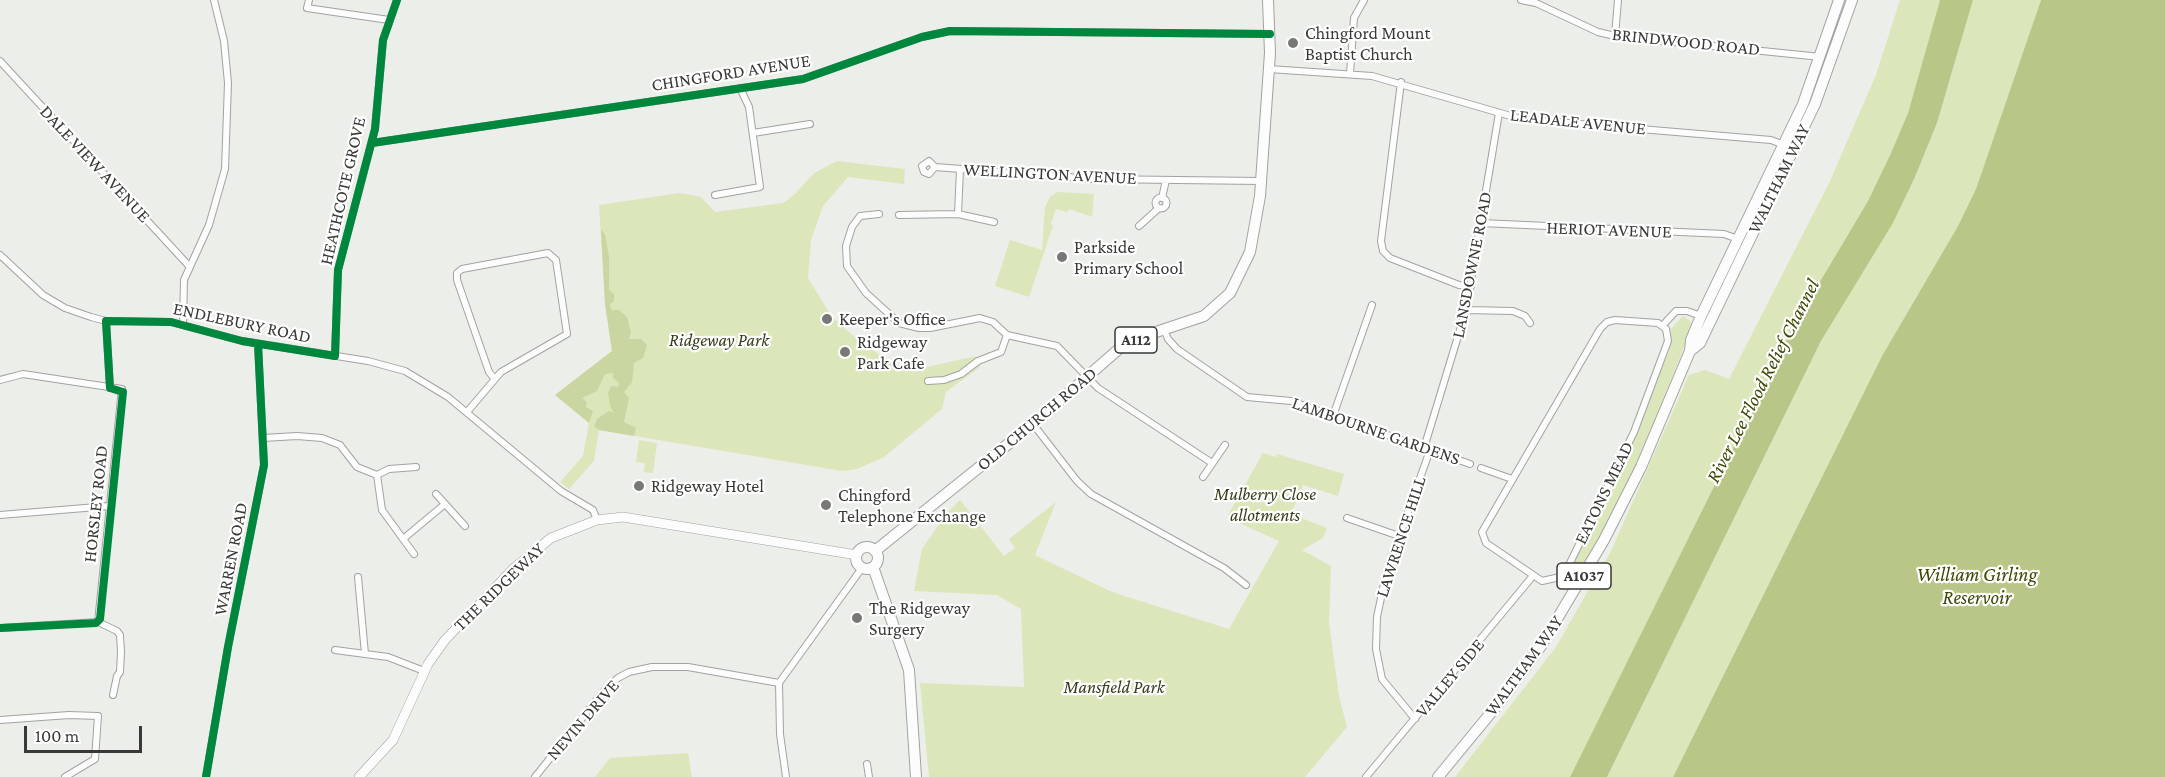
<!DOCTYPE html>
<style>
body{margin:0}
#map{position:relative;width:2165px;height:777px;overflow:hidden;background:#eceeea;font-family:"Crimson Pro",serif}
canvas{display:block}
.scale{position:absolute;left:24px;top:726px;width:118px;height:27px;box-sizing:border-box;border:3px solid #393a37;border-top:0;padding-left:8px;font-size:18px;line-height:21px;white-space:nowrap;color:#393a37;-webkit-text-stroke:4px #fff;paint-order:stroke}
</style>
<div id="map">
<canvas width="2165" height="777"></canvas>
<div class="scale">100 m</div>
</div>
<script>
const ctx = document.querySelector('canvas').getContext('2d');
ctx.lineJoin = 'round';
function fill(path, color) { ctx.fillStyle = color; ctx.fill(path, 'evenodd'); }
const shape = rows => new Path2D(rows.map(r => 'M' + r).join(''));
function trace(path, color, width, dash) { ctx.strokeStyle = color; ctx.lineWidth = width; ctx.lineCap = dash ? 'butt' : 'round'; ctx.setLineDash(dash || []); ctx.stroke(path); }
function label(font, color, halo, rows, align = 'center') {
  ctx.font = font + ' "Crimson Pro",serif'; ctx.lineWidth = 4.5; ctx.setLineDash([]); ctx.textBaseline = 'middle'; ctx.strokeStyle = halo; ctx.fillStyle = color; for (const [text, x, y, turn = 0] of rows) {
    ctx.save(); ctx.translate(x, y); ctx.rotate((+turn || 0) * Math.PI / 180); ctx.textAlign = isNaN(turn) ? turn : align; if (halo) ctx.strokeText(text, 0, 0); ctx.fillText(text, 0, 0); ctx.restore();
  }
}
fill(shape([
 [1900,0,1940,0,1908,113,1891,153,1868,201,1793,327,1570,777,1455,777,1556,647,1577,610,1611,551,1689,375,1705,370,1729,379,1829,183,1876,75],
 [1973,0,2041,0,1976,189,1958,226,1882,356,1673,777,1607,777,1821,341,1893,223,1915,177,1937,123],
 [837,161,905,169,904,184,848,177,823,206,811,240,808,278,832,317,863,344,895,364,923,368,976,356,980,367,946,392,942,409,884,457,857,469,842,471,599,430,594,461,569,489,560,482,583,456,589,423,555,395,612,351,605,304,599,205,680,193,701,197,715,212,783,203,795,194,814,173],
 [1057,192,1094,194,1092,217,1069,209,1067,212,1056,209,1051,224,1053,226,1029,297,995,286,1010,240,1042,250,1045,207,1050,197],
 [1683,316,1690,321,1692,327,1636,468,1608,524,1572,584,1562,584,1624,463,1671,346,1671,329],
 [639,440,657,443,653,473,644,472,645,463,636,462],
 [1263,453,1276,457,1277,454,1344,474,1338,496,1303,485,1291,514,1327,528,1323,538,1302,550,1331,566,1329,623,1339,696,1347,727,1305,777,929,777,920,683,1024,687,1021,609,997,595,914,591,922,549,946,514,960,500,1004,556,1015,548,1009,539,1056,502,1035,555,1112,592,1229,629,1279,541,1239,523,1228,515],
 [688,753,692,777,595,777,610,758]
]), '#dbe7ba');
fill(shape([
 [601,230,605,234,609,257,609,290,614,294,614,301,610,304,611,310,619,310,627,317,631,333,629,339,641,339,647,345,643,358,634,363,632,382,624,392,629,398,624,422,636,428,634,436,599,430,594,426,597,419,609,411,614,413,610,406,608,393,611,386,618,387,619,383,613,378,613,373,605,374,597,391,582,398,587,402,586,407,593,411,589,423,555,395,612,351,605,304]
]), '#c9d6a2');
fill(shape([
 [1940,0,1973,0,1937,123,1915,177,1893,223,1821,341,1607,777,1570,777,1793,327,1868,201,1891,153,1908,113],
 [2041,0,2165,0,2165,777,1673,777,1882,356,1958,226,1976,189]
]), '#b8c787');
const minor = shape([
 [309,0,307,8,389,20],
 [1521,0,1536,3,1598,32,1615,36,1821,57],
 [1615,36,1618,0],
 [0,61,190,267],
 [1269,69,1372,76,1521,119,1771,140,1784,145],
 [1350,73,1354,18,1364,0],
 [1401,82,1381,241,1383,251,1390,258,1459,285,1471,286],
 [753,133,810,124],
 [372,143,803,79,922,37,950,31,1270,34],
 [935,167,929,174,924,172,922,166,929,161,935,167,1093,179,1261,181],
 [715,195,760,187,749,107,740,88],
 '1155.5 203a5.5 5.5 0 1 1 11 0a5.5 5.5 0 1 1-11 0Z',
 [1162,198,1166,180],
 [879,214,860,216,852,227,846,246,847,266,866,293,899,323,919,328,930,328,980,318,993,322,1007,335,1057,346,1098,388,1212,463],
 [958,214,960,169],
 [899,215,958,214,994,222],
 [1481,223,1724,234,1738,239],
 [1139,226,1159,208],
 [0,255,43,295,65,308,91,317,106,321,171,322,242,341,368,361,405,371,448,397,561,491,593,510,597,520],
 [1466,310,1513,311,1525,316,1530,323],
 [1615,320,1658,323,1666,329,1668,341,1634,432,1568,567,1560,577,1542,581,1486,543,1482,532,1600,329,1607,322,1615,320],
 [106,321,110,388],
 [183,325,184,280,209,225,225,169,228,83,224,41,214,0],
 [1662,326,1676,311,1687,311,1701,316],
 [1164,329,1168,339,1177,349,1247,397,1291,401,1470,464],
 [335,356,338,270,375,129,383,40,397,0],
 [0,380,23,374,122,389,98,622],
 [928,381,944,380,961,374,978,361,1001,352,1007,335],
 [467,412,501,372,567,334,556,260,548,253,462,269,457,273,457,280,489,372,494,378],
 [1333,416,1372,305],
 [1033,424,1077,481,1091,494,1224,568,1246,585],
 [263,438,297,436,322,438,340,445,357,467,377,475,382,510,414,554],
 [1424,448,1466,310,1499,113],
 [1481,468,1512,479],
 [377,475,389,469,416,467],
 [1203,477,1225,445],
 [436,494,465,526],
 [0,515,109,506],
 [1347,518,1399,536],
 [403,539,445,504],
 [358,577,365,654],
 [0,628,98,622,117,631,120,635,121,652,120,672,117,676,113,695],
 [335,650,388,657,424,671],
 [1415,719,1382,679,1376,649,1377,617,1386,574,1430,450],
 [0,720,69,715,98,716,95,759,65,777],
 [867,764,869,777],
 [206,777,228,647,264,465,258,344],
 [535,777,603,692,618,678,629,672,652,667,688,667,779,683],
 [786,777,780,734,779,683,862,568],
 [1366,777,1532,577]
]);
const secondary = shape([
 [359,777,393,740,428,664,445,640,514,568,551,538,597,520,623,517,857,555]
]);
const primary = shape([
 [1690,351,1700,343,1815,104,1852,0],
 '856 558a11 11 0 1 1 22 0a11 11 0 1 1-22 0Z',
 [875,551,1033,424,1120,348,1144,336,1204,316,1230,293,1250,252,1260,196,1270,53,1268,0],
 [873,567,909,670,916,777],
 [1438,777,1499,703,1541,646,1604,540,1641,467,1690,351,1691,340,1701,316,1803,104,1839,0]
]);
trace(minor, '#a2a3a1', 8);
trace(secondary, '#a2a3a1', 10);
trace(primary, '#a2a3a1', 12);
trace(minor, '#fcfcfc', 6);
trace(secondary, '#fcfcfc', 9);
trace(primary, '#fcfcfc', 10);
trace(shape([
 [372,143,803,79,922,37,950,31,1270,34],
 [0,628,96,623,100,619,123,392,110,388,106,321,171,322,242,341,335,356,338,270,375,129,383,40,397,0],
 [206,777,228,647,264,465,258,344]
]), '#00873e', 8);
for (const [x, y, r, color] of [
 [1293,43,6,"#787976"],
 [1062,257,6,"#787976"],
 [827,319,6,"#787976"],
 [845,352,6,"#787976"],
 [639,486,6,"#787976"],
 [826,505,6,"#787976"],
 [857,618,6,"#787976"]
]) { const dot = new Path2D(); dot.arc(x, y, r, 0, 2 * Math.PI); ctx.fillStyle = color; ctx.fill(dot); trace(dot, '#fff', 2); }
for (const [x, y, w] of [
 [1136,340,42],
 [1584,576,54]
]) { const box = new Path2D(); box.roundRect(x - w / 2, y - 13, w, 26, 4.5); ctx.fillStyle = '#fff'; ctx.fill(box); trace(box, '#393a37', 1.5); }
label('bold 16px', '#393a37', null, [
 ["A112",1136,340],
 ["A1037",1584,576]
]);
label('18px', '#393a37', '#fff', [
 ["Chingford Mount",1305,33],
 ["Baptist Church",1305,54],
 ["Parkside",1074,247],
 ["Primary School",1074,268],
 ["Keeper's Office",839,319],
 ["Ridgeway",857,342],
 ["Park Cafe",857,363],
 ["Ridgeway Hotel",651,486],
 ["Chingford",838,495],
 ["Telephone Exchange",838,516],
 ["The Ridgeway",869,608],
 ["Surgery",869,629]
], 'left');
label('18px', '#393a37', '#fff', [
 ["BRINDWOOD ROAD",1686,42,6],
 ["CHINGFORD AVENUE",731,73,-9],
 ["LEADALE AVENUE",1578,122,6],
 ["DALE VIEW AVENUE",95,164,47],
 ["WELLINGTON AVENUE",1050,174,3],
 ["WALTHAM WAY",1779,179,-64],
 ["HEATHCOTE GROVE",343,191,-77],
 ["HERIOT AVENUE",1609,230,2],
 ["LANSDOWNE ROAD",1472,265,-79],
 ["ENDLEBURY ROAD",242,323,12],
 ["OLD CHURCH ROAD",1037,419,-40],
 ["LAMBOURNE GARDENS",1376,431,19],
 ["EATONS MEAD",1604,493,-64],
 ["HORSLEY ROAD",96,504,-84],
 ["LAWRENCE HILL",1401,537,-72],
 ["WARREN ROAD",231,559,-79],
 ["THE RIDGEWAY",499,587,-44],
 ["WALTHAM WAY",1524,666,-54],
 ["VALLEY SIDE",1450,678,-50],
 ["NEVIN DRIVE",583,720,-49]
]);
label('italic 18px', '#343d17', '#fff', [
 ["Ridgeway Park",719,340],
 ["Mulberry Close",1265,494],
 ["allotments",1265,515],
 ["Mansfield Park",1114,687]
]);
label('italic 20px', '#3d4903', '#fff', [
 ["River Lee Flood Relief Channel",1763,381,-63],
 ["William Girling",1977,575],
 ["Reservoir",1977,598]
]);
</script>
